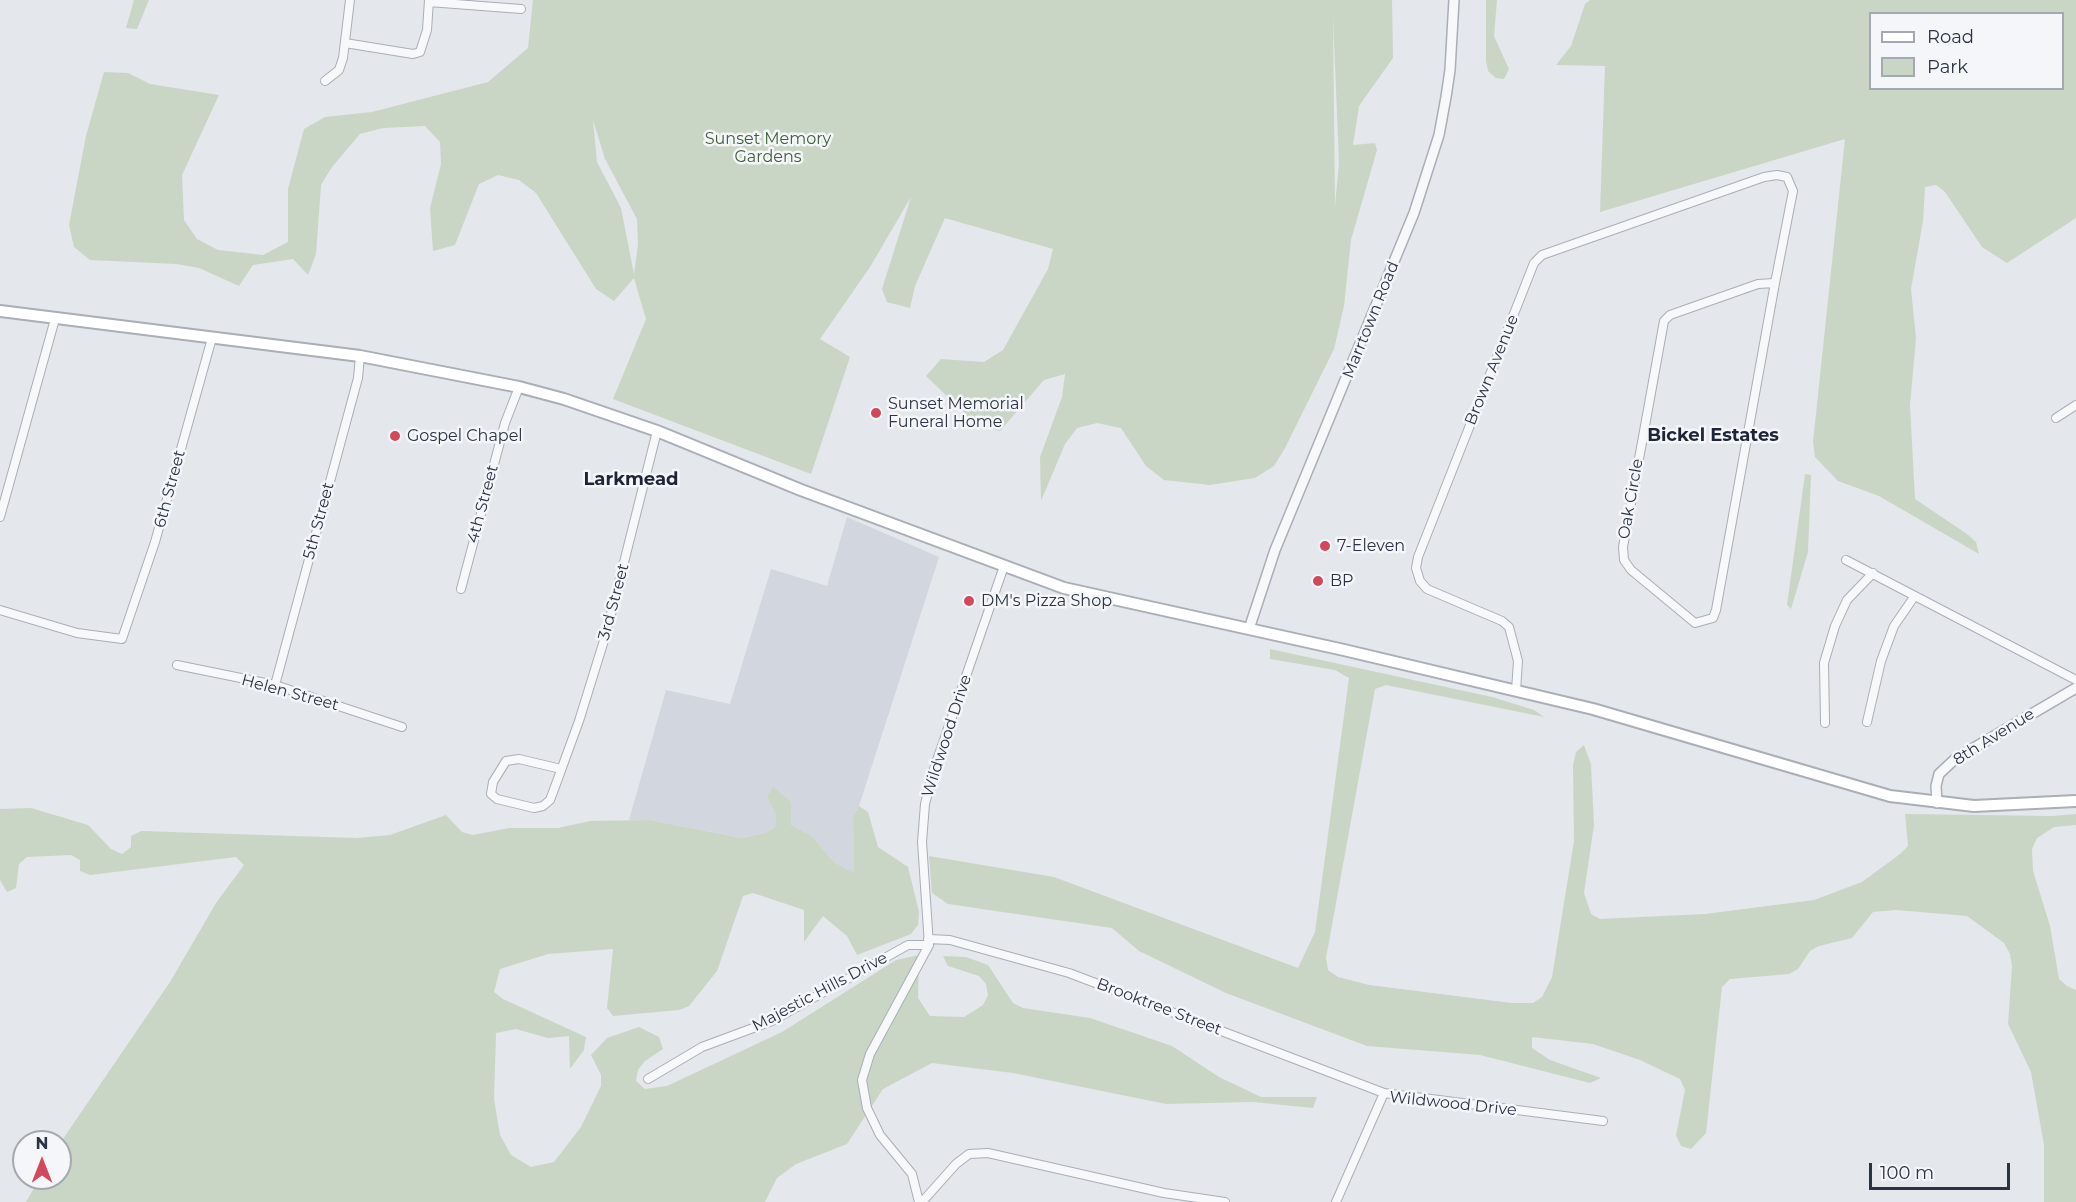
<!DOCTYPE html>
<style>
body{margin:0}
#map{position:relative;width:2076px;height:1202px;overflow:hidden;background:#e4e7ec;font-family:Montserrat,sans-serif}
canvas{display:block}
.legend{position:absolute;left:1869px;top:12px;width:195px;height:78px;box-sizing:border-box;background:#f4f6f9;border:2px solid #a4a8b1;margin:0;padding:8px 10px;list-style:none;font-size:18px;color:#2b3445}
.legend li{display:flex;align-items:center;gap:12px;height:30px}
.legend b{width:30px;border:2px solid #a4a8b1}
.north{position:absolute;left:12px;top:1130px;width:60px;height:60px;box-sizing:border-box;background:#f4f6f9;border:2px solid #a4a8b1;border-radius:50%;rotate:0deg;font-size:16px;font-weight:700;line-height:24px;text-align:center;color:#2b3445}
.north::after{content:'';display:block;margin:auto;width:21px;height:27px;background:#d1495b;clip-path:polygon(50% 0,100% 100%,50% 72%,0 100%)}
.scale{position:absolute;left:1869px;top:1163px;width:141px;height:27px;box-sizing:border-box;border:3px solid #2b3445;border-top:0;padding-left:8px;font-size:18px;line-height:21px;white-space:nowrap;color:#2b3445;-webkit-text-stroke:4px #f4f6f9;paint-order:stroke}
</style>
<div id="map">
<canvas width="2076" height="1202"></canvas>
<ul class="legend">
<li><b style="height:8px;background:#fff"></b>Road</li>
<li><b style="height:16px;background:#c9d6c5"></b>Park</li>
</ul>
<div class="north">N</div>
<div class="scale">100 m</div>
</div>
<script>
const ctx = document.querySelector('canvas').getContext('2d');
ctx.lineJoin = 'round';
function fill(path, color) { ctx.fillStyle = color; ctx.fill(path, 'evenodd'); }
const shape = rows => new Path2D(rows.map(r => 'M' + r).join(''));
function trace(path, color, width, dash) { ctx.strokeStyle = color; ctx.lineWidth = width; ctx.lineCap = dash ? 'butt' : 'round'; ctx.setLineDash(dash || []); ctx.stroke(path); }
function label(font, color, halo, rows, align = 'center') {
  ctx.font = font + ' Montserrat,sans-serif'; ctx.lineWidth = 5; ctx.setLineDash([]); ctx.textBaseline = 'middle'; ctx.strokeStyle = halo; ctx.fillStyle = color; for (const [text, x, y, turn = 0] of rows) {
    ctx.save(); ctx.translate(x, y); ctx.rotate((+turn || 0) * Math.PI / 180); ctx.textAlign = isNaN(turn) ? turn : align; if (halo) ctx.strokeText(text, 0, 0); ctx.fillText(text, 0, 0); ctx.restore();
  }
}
fill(shape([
 [847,517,939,557,859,806,853,817,854,873,834,862,812,836,791,825,791,802,767,797,776,815,775,827,765,833,742,838,649,820,629,820,666,690,730,704,771,569,827,586]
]), '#d2d6de');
fill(shape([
 [134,0,149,0,137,29,126,28],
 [533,0,1392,0,1393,58,1359,106,1353,145,1375,143,1377,150,1351,240,1344,306,1334,349,1285,448,1274,466,1255,478,1210,485,1164,480,1146,466,1121,428,1097,423,1077,428,1065,444,1041,501,1040,457,1062,397,1065,374,1044,380,1000,431,976,424,926,376,941,359,984,362,1003,350,1048,269,1053,249,945,218,915,286,910,308,887,302,882,289,911,197,870,267,820,339,850,357,811,474,613,399,646,319,634,278,614,301,596,289,536,193,519,180,498,175,479,184,455,245,433,251,430,208,441,164,440,142,425,126,383,128,360,134,332,167,321,185,316,254,308,275,293,259,253,265,239,286,199,268,177,264,90,260,74,247,69,225,86,136,104,72,128,73,150,84,219,95,182,175,184,220,197,239,218,250,263,255,288,242,288,189,304,129,325,117,372,112,488,82,528,48],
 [1333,16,1339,163,1335,206,1335,205],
 [593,120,605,159,637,219,638,244,634,274,621,208,597,162],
 [1486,0,1497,0,1494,36,1509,69,1504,79,1496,78,1488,71,1486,60],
 [1590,0,2076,0,2076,218,2007,263,1982,247,1945,192,1936,185,1925,187,1923,221,1911,289,1916,338,1910,405,1915,499,1967,534,1976,542,1979,554,1879,496,1838,481,1815,457,1813,442,1845,139,1600,212,1605,66,1556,65,1571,46,1585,4],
 [1870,14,2062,14,2062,88,1870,88],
 [1805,474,1811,475,1808,552,1791,609,1787,605],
 [1270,649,1492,697,1534,710,1544,717,1386,685,1375,689,1326,958,1328,970,1338,977,1369,985,1512,1003,1533,1003,1542,997,1552,977,1574,841,1573,765,1576,752,1584,745,1591,764,1594,825,1584,893,1591,914,1600,919,1705,914,1814,900,1862,882,1900,854,1908,846,1905,814,2052,816,2076,814,2076,825,2054,827,2037,838,2032,849,2033,871,2050,926,2059,979,2067,986,2076,990,2076,1202,2044,1202,2044,1145,2031,1072,2008,1024,2012,966,2010,954,2004,943,1967,916,1896,910,1873,912,1852,938,1819,946,1810,951,1798,969,1789,974,1730,979,1722,987,1706,1133,1691,1149,1681,1146,1676,1135,1685,1090,1680,1079,1640,1060,1593,1044,1532,1037,1532,1048,1550,1060,1601,1078,1590,1083,1480,1055,1367,1046,1226,993,1139,951,1112,928,948,904,932,893,929,856,1054,877,1298,968,1315,932,1349,678,1335,670,1270,659],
 [773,787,791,802,791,825,812,836,834,862,854,873,853,817,859,806,868,812,878,847,908,867,919,912,918,925,911,934,857,955,847,936,823,916,804,942,804,910,753,893,743,896,717,971,689,1006,679,1010,613,1016,607,1008,613,949,548,954,500,969,494,992,503,999,586,1037,584,1050,570,1069,569,1036,548,1038,516,1029,496,1033,494,1099,500,1135,511,1155,531,1167,554,1162,581,1127,601,1086,601,1075,591,1055,607,1038,639,1027,659,1037,663,1049,645,1061,638,1070,636,1081,645,1089,667,1086,782,1032,896,960,919,955,918,998,930,1016,964,1017,983,1005,988,995,986,984,979,976,948,966,943,956,966,957,988,965,1013,1003,1023,1008,1090,1018,1172,1046,1219,1077,1261,1097,1317,1097,1313,1108,1253,1102,1166,1104,1013,1073,932,1063,883,1089,847,1144,796,1164,777,1178,765,1202,26,1202,40,1178,60,1178,60,1144,67,1133,170,982,216,903,244,865,236,857,90,875,80,871,80,860,71,855,27,857,19,864,16,888,7,892,0,880,0,809,31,808,88,825,111,849,122,854,131,847,131,836,141,831,356,838,390,835,446,815,462,832,473,835,509,828,558,828,590,821,649,820,742,838,765,833,775,827,776,815,767,797]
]), '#c9d6c5');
const minor = shape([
 [429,2,521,9],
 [345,43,413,54,420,52,427,30,429,0],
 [325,81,339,70,343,58,350,0],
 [1775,283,1716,610,1713,618,1695,623,1631,570,1624,560,1623,547,1664,321,1670,315,1758,284,1775,283],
 [2056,418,2076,405],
 [0,517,55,319],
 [1846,560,2076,680],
 [461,589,505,423,519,387],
 [0,610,77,633,122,639,155,542,212,338],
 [177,665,275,685,402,727],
 [275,685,358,378,360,356],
 [1516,691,1518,661,1509,627,1502,621,1427,589,1420,581,1416,568,1418,557,1534,263,1542,255,1764,177,1777,175,1787,177,1793,191,1775,283],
 [1867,722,1881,661,1894,626,1914,597],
 [1825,723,1824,663,1835,626,1847,600,1873,573],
 [561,769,519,759,506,761,493,782,491,794,497,799,534,808,543,806,550,800,556,784,579,721,606,634,657,431],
 [928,939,950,940,1069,973,1384,1093,1603,1121],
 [648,1079,702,1047,772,1021,908,945,929,945],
 [919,1202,912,1174,880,1135,867,1108,862,1080,870,1054,929,945,922,842,925,804,934,769,1004,566],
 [922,1202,956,1164,969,1154,988,1153,1164,1193,1225,1202],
 [1336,1202,1384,1093]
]);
const tertiary = shape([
 [1249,629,1275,550,1414,213,1439,135,1446,97,1450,70,1454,0],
 [1937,803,1936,786,1939,774,1955,759,2076,688]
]);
const secondary = shape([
 [0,311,360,356,519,387,564,399,657,431,801,490,1064,588,1344,650,1593,709,1890,796,1974,806,2076,801]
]);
trace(minor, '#a9aeb7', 10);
trace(tertiary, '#a9aeb7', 12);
trace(secondary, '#a9aeb7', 14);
trace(minor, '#f7f8fa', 8);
trace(tertiary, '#f7f8fa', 9);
trace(secondary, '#fff', 10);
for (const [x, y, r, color] of [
 [876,413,6,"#d1495b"],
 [395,436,6,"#d1495b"],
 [1325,546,6,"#d1495b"],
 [1318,581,6,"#d1495b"],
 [969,601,6,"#d1495b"]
]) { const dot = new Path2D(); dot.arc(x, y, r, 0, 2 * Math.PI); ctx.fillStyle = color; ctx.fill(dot); trace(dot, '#f4f6f9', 2); }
label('16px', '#3f6138', '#f4f6f9', [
 ["Sunset Memory",768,139],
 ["Gardens",768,157]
]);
label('16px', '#2b3445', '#f4f6f9', [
 ["Marrtown Road",1371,320,-68],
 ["Brown Avenue",1492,370,-68],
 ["6th Street",170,489,-75],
 ["Oak Circle",1631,499,-80],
 ["4th Street",483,504,-75],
 ["5th Street",319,521,-75],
 ["3rd Street",614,602,-75],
 ["Helen Street",290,693,15],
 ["Wildwood Drive",947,736,-72],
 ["8th Avenue",1994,737,-32],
 ["Majestic Hills Drive",820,992,-28],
 ["Brooktree Street",1159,1007,21],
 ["Wildwood Drive",1453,1104,6]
]);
label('16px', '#2b3445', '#f4f6f9', [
 ["Sunset Memorial",888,404],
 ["Funeral Home",888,422],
 ["Gospel Chapel",407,436],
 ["7-Eleven",1337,546],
 ["BP",1330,581],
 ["DM's Pizza Shop",981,601]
], 'left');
label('bold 18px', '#1d2536', '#f4f6f9', [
 ["Bickel Estates",1713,436],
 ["Larkmead",631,480]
]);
</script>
